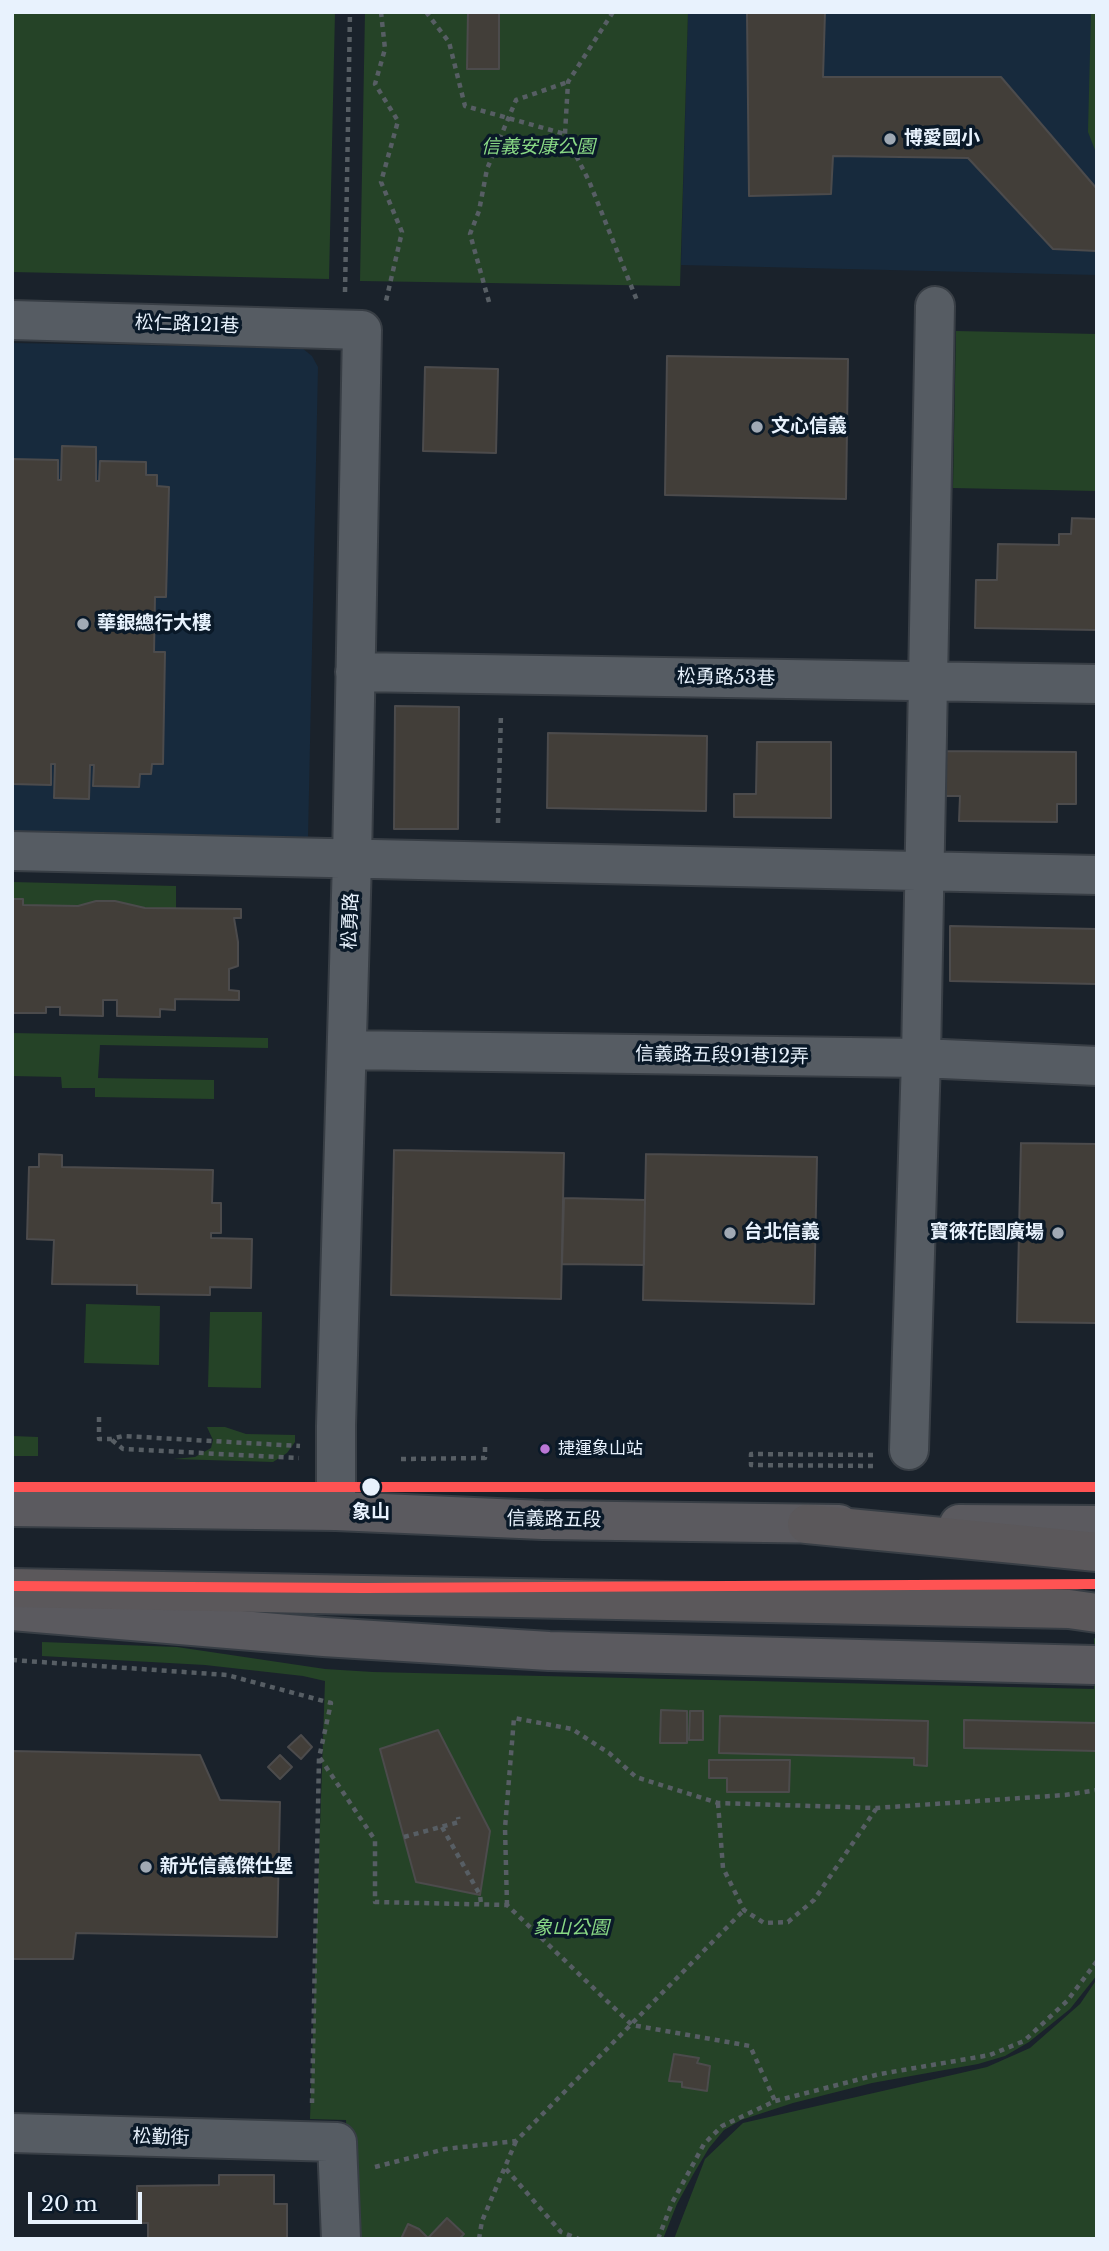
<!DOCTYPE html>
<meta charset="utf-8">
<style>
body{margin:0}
#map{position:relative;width:1109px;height:2251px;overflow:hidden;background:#1a222b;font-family:"Libre Baskerville",serif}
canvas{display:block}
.frame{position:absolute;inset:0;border:14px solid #e8f2fd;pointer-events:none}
.scale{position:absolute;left:28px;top:2192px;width:114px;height:32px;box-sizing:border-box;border:4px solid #e8f2fd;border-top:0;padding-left:9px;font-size:21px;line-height:24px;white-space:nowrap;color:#e8f2fd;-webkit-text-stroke:5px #0a1928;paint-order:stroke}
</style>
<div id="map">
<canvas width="1109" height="2251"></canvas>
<div class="frame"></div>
<div class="scale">20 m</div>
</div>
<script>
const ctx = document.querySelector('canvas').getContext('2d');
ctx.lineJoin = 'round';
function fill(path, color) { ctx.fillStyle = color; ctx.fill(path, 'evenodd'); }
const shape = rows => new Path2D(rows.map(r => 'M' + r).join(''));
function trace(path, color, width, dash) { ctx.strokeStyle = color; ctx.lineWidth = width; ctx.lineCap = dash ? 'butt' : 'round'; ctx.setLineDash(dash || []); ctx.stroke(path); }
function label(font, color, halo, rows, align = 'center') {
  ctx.font = font + ' "Libre Baskerville","Noto Sans TC",serif'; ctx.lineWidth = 7; ctx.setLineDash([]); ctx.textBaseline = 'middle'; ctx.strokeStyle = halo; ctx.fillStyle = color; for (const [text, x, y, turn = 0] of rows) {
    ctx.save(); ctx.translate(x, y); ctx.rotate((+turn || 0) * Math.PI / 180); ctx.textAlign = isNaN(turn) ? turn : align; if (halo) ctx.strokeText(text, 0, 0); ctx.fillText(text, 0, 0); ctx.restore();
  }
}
fill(shape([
 [688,12,1097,12,1097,275,681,265],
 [12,343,302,348,312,356,318,367,308,837,12,831]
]), '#172a3d');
fill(shape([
 [12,12,335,12,329,279,12,272],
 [365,12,688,12,680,286,360,281],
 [1091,12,1097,12,1097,155,1088,132],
 [956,331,1097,334,1097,491,953,488],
 [12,882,176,886,176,908,145,908,115,901,96,901,78,906,23,905,23,899,12,899],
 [12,1033,268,1038,268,1048,100,1045,98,1078,214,1080,214,1099,95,1097,95,1088,62,1088,61,1077,12,1076],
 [86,1304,160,1306,159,1365,84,1363],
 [210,1312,262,1312,261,1388,208,1387],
 [207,1427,225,1427,246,1434,295,1435,295,1442,287,1453,273,1462,173,1459,195,1457,211,1448,213,1440],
 [12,1436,38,1437,38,1456,12,1456],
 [1094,1638,1097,1639,1097,1975,1070,2009,1029,2042,1005,2056,978,2064,872,2083,793,2103,741,2120,724,2130,709,2148,694,2173,677,2204,663,2239,348,2239,346,2120,310,2119,325,1681,303,1676,205,1665,42,1656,42,1642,177,1647,325,1669,373,1672,1094,1689],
 [1097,1979,1097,2239,674,2239,705,2159,743,2123,987,2067,1030,2048,1080,2004]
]), '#254327');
const building = shape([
 [468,12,499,12,499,69,467,69,468,12],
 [747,12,825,12,823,77,1001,77,1097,189,1097,251,1053,249,968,158,833,156,831,194,749,196,747,12],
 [667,356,848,359,846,499,665,495,667,356],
 [425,367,498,369,496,453,423,451,425,367],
 [62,446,96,447,96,481,99,481,100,461,146,462,146,475,157,475,157,486,169,487,166,597,155,597,154,652,165,652,163,764,152,764,151,774,140,774,139,787,93,786,94,765,90,765,89,799,54,798,55,764,51,764,51,785,12,784,12,459,58,460,58,480,61,480,62,446],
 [1072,518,1097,519,1097,630,975,628,976,580,997,580,998,544,1059,545,1059,534,1071,534,1072,518],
 [395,706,459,707,458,829,394,829,395,706],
 [548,733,707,736,706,811,547,808,548,733],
 [757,742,831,742,831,818,734,817,734,794,756,794,757,742],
 [938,751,1076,752,1076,804,1057,804,1057,822,959,821,960,796,937,796,938,751],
 [12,899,23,899,23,905,78,906,96,901,115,901,145,908,241,909,241,918,234,918,238,942,238,966,229,969,229,990,239,991,239,1000,175,999,175,1010,160,1009,160,1017,117,1016,117,1000,103,1000,103,1016,60,1015,60,1007,46,1007,46,1013,12,1013,12,899],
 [950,926,1097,929,1097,984,950,981,950,926],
 [1021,1143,1097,1144,1097,1323,1017,1322,1021,1143],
 [394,1150,564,1153,561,1299,391,1295,394,1150],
 [39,1154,62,1155,62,1167,213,1170,212,1203,221,1203,221,1233,211,1233,211,1238,252,1239,251,1288,210,1287,210,1295,137,1294,137,1285,52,1284,54,1240,27,1239,29,1167,39,1167,39,1154],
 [646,1154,817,1157,814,1304,643,1300,646,1154],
 [564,1198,645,1200,644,1265,562,1264,564,1198],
 [661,1710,687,1711,687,1743,660,1743,661,1710],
 [690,1711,703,1711,703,1740,689,1740,690,1711],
 [720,1716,928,1721,927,1766,914,1765,914,1758,719,1753,720,1716],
 [964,1720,1097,1723,1097,1751,964,1748,964,1720],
 [438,1730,490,1831,480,1895,416,1882,380,1749,438,1730],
 [301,1735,312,1747,301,1759,288,1747,301,1735],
 [12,1751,200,1755,220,1800,280,1802,277,1937,76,1933,73,1959,12,1959,12,1751],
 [280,1755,292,1767,280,1779,268,1767,280,1755],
 [709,1760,790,1760,789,1792,727,1792,727,1778,709,1778,709,1760],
 [674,2054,699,2058,697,2063,710,2066,707,2091,682,2087,682,2082,669,2081,674,2054],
 [219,2175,274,2175,274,2204,287,2204,287,2239,148,2239,148,2223,137,2223,137,2186,219,2185,219,2175],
 [447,2218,464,2234,459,2239,401,2239,408,2224,419,2229,428,2238,447,2218]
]);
fill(building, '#423e39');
trace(building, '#4c4b4c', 2);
const minor = shape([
 [12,320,362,330,352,860,336,1426,336,1511],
 [355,672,1097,684],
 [12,851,1097,875],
 [347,1050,921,1058,1097,1066],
 [909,1450,921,1058,935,306],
 [12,2133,337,2142,341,2239]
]);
const major = shape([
 [12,1507,336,1511,543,1520,839,1524],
 [959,1524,1097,1525],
 [12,1611,324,1637,549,1651,1094,1665]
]);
const highway = shape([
 [807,1524,1097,1552],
 [12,1588,1069,1609,1097,1613]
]);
trace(minor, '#383e45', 42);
trace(major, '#383e45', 42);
trace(highway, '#383e45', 42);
trace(shape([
 [381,12,385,49,375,84,398,121,381,182,402,232,386,301],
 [426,12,449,42,465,106,565,134],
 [613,12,568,82,565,134,589,181,638,303],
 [345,292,350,12],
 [489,302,470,234,479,211,487,169,516,100,568,82],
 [498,823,501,713],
 [99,1417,99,1439,111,1439,123,1436,300,1446],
 [112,1440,123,1449,299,1458],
 [873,1455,751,1454,751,1465,875,1466],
 [401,1459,485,1458,485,1442],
 [12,1660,227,1675,331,1703,319,1758,312,2103],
 [320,1758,375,1840,375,1902,507,1905,632,2025,750,2046,775,2101],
 [718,1803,723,1868,744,1910,764,1923,788,1922,814,1900,876,1809],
 [442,1827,480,1895,481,1904],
 [404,1837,459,1822,458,1817],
 [507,1905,505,1828,514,1718,572,1729,609,1753,636,1777,718,1803,876,1808,1065,1795,1097,1790],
 [375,2167,445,2149,516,2141,744,1910],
 [506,2169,561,2232,579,2239],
 [479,2239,482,2221,516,2141],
 [658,2239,672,2203,704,2144,722,2126,775,2101,880,2074,990,2055,1024,2041,1067,2001,1097,1961]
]), '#575e64', 4.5, [5, 5]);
trace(minor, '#565c63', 38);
trace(major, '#5b5a5f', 38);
trace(highway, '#5b585b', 38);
trace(shape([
 [12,1487,1097,1487],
 [12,1586,365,1588,1097,1584]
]), '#ff5353', 10);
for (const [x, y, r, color] of [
 [890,139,7,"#a0a9b4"],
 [757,427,7,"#a0a9b4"],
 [83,624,7,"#a0a9b4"],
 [730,1233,7,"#a0a9b4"],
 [1058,1233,7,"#a0a9b4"],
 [545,1449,6,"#ba77d6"],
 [371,1487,10,"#e8f2fd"],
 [146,1867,7,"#a0a9b4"]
]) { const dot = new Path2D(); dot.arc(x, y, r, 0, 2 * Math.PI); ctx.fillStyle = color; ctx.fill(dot); trace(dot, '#0a1928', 2.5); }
label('17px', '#e8f2fd', '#0a1928', [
 ["捷運象山站",558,1449]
], 'left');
label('bold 19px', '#e8f2fd', '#0a1928', [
 ["博愛國小",904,139],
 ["文心信義",771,427],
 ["華銀總行大樓",97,624],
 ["台北信義",744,1233],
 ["寶徠花園廣場",1044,1233,"right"],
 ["新光信義傑仕堡",160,1867]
], 'left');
label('italic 19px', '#89d985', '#0a1928', [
 ["信義安康公園",538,148],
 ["象山公園",571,1929]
]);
label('19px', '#e8f2fd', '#0a1928', [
 ["松仁路121巷",187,325,2],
 ["松勇路53巷",726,678,1],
 ["松勇路",351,921,-88],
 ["信義路五段91巷12弄",722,1056,1],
 ["信義路五段",554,1520,1],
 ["松勤街",161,2138,2]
]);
label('bold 19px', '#e8f2fd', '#0a1928', [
 ["象山",371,1513]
]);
</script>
